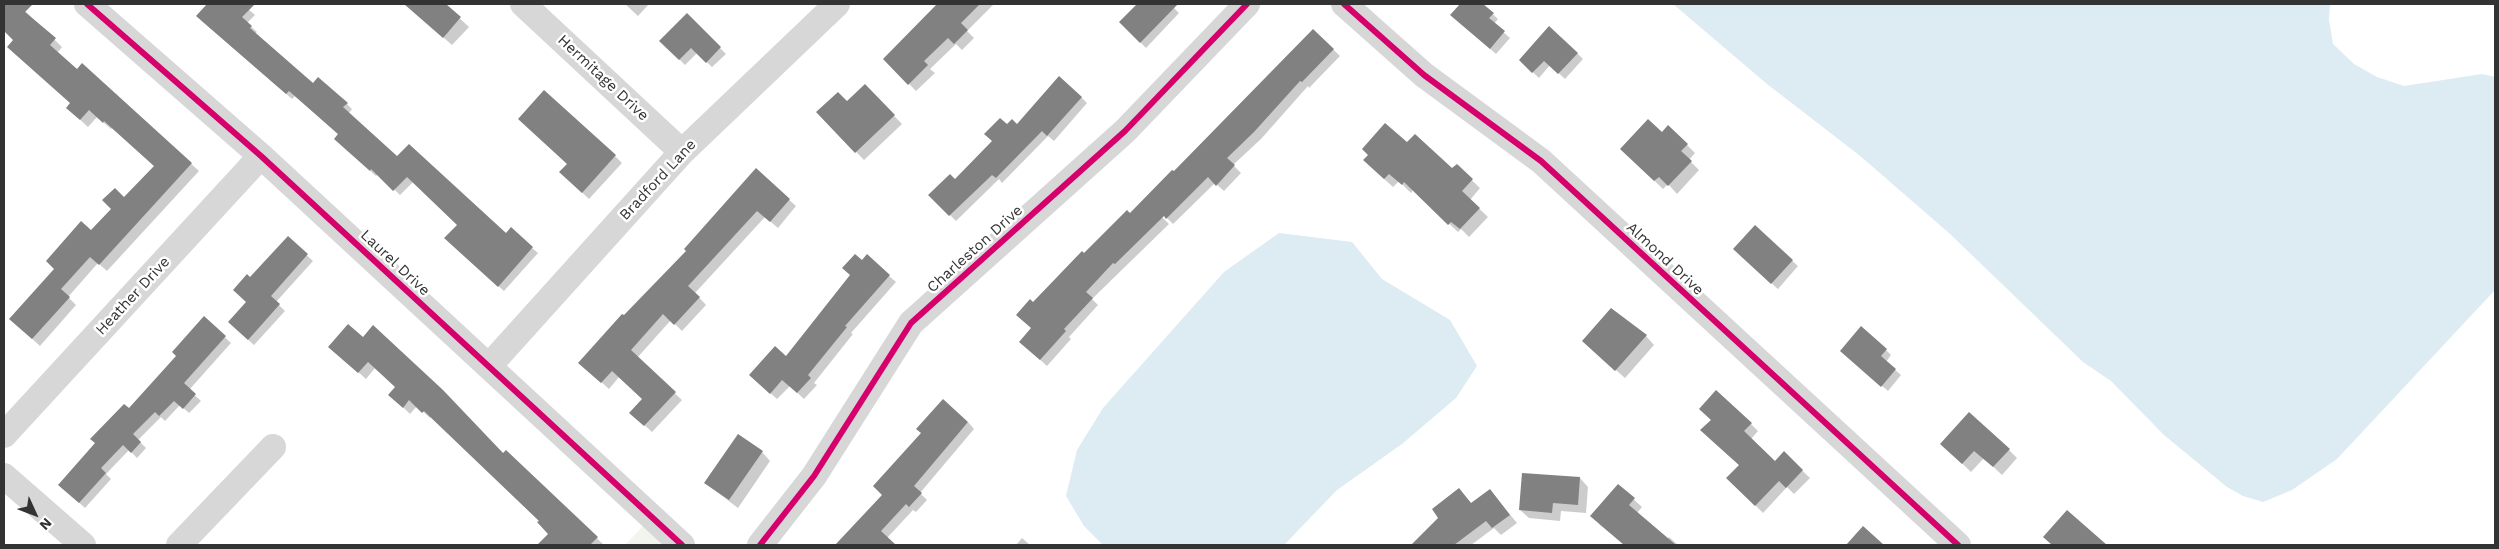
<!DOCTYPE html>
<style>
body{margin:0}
#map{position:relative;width:2499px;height:549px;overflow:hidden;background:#fff;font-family:"Work Sans",sans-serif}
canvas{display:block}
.frame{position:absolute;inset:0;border:5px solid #333;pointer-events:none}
.north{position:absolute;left:10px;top:489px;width:50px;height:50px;-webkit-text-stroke:4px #fff;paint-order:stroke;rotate:133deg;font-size:14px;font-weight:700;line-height:20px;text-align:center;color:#333}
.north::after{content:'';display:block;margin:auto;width:18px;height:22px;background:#333;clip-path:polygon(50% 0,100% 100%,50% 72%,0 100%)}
</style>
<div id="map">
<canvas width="2499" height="549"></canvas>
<div class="frame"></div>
<div class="north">N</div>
</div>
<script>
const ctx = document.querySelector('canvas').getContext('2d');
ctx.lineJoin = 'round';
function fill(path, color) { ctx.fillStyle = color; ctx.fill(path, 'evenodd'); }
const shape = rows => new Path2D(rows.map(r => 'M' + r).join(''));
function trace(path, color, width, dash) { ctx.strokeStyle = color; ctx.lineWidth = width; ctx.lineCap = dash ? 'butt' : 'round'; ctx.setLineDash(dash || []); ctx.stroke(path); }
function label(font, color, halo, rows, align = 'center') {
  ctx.font = font + ' "Work Sans",sans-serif'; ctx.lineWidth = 5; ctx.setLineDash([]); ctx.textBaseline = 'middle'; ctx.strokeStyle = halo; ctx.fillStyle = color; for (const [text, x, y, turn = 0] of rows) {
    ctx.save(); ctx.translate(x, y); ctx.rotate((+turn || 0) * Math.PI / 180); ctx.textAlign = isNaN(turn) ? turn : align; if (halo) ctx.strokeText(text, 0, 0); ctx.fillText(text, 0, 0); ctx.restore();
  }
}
fill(shape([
 [652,517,681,545,625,545]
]), '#f1f5ed');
fill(shape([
 [1673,4,2330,4,2329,20,2333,44,2354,64,2377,77,2404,86,2482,74,2495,77,2495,290,2337,459,2292,490,2263,502,2243,496,2227,487,2164,435,2111,381,2083,362,1949,233,1859,155,1767,84],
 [1279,233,1352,242,1382,279,1450,320,1477,366,1456,398,1402,444,1337,490,1284,545,1103,545,1084,526,1066,496,1077,450,1103,408,1224,272]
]), '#ddebf3');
fill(shape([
 [4,4,18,4,62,47,57,53,77,71,82,65,199,171,107,271,98,263,68,297,76,305,40,346,18,326,91,232,155,167,112,128,111,129,97,117,88,127,75,115,71,104,4,29],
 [208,4,226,4,230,7,232,4,242,4,255,15,247,23,257,32,255,34,313,85,347,104,352,109,348,114,397,158,506,235,532,248,538,253,504,291,452,244,459,225,414,181,400,195,378,174,376,176,341,145,339,135,295,96,292,99,203,22,198,16],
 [405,4,444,4,469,27,452,45],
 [625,4,649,4,638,16],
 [939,4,994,4,967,31,974,38,962,50,956,44,930,69,935,73,916,91,885,59],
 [1138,4,1170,4,1179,13,1146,48,1120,22],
 [1462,4,1482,4,1498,19,1494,24,1510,38,1496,54,1452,15],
 [687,15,726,54,712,67,697,53,685,65,661,41],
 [1314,31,1340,56,1309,88,1308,86,1261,139,1233,165,1241,173,1224,191,1215,183,1173,224,1160,211,1158,213,1169,224,1092,299,1098,305,1069,337,1071,339,1047,366,1027,348,1032,329,1033,304,1174,173],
 [1577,53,1583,59,1565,79,1550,65,1539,78,1520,60],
 [865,86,902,124,864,160,818,113,847,103],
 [1081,97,1087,103,1054,141,1048,136,1002,183,999,179,956,221,930,195,955,181,1007,126,1017,126],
 [1662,133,1687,145,1695,153,1689,160,1699,170,1677,194,1668,184,1663,189,1622,149],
 [1407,144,1452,170,1457,166,1480,188,1470,200,1488,217,1469,237,1461,229,1458,232,1413,190,1411,193,1399,181,1393,187,1373,169],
 [615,156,622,163,589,199,568,179,568,164],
 [756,170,796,206,778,228,765,217,695,293,706,305,682,331,671,320,637,358,682,400,652,432,638,419,643,399,619,377,609,389,587,369,624,317,687,251],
 [1755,227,1798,266,1778,289,1740,255],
 [288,238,313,261,276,302,285,311,254,345,235,328,248,303,250,279],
 [862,262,889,276,896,282,851,333,853,334,814,383,817,385,804,399,790,386,777,399,757,381,786,358],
 [204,318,231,343,189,390,201,401,189,413,180,405,165,421,161,417,138,440,146,448,137,458,129,450,106,474,111,479,85,508,65,490,129,410,178,356],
 [348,326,504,454,506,452,604,545,547,545,543,541,550,534,540,521,431,417,430,418,417,406,410,414,397,401,396,387,375,368,366,379,337,353],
 [1646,336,1654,345,1625,378,1592,349],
 [1886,350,1891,355,1886,362,1901,375,1888,391,1847,356],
 [968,422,974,429,920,493,927,500,916,512,913,510,887,538,894,545,842,545],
 [1751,424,1758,431,1751,439,1775,463,1784,453,1810,478,1794,494,1787,487,1763,513,1728,478,1740,466,1709,438],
 [1942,444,2009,450,2017,458,2002,475,1984,458,1971,472],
 [762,452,770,461,738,508,705,483],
 [1580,478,1588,487,1586,513,1561,511,1560,521,1529,518,1520,510],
 [1618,485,1642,507,1637,513,1667,539,1669,537,1678,545,1625,545,1599,524],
 [1459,490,1472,504,1490,490,1517,523,1501,535,1494,528,1471,545,1420,545,1416,542,1440,518],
 [2067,512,2104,545,2053,545,2044,537],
 [1022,538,1030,545,1016,545]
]), '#0003');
fill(shape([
 [4,4,33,4,25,12,56,38,50,45,77,69,82,63,192,163,99,265,90,257,61,289,70,297,32,339,9,319,54,269,46,261,81,221,91,230,111,209,102,200,115,188,124,197,154,166,104,121,103,123,89,110,80,120,66,108,70,103,7,47,13,40,4,31],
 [207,4,255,4,242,17,252,26,250,28,313,83,318,77,348,103,343,107,397,156,409,144,506,233,511,227,533,247,498,287,444,238,457,225,407,177,393,191,371,169,370,171,334,139,338,134,289,91,286,94,196,16],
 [404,4,446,4,461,17,443,38],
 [937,4,980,4,961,23,968,30,954,44,948,38,924,61,928,65,908,85,883,59],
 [1137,4,1178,4,1140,43,1119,22],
 [1460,4,1483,4,1494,13,1489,18,1505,31,1490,49,1450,15],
 [687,13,721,47,706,63,691,48,679,60,659,41],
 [1549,26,1578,53,1558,74,1544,61,1532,73,1519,60],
 [1313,29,1334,49,1302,82,1300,81,1254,132,1227,158,1235,165,1216,186,1208,177,1166,219,1164,216,1115,264,1113,263,1086,292,1093,298,1064,329,1066,331,1040,360,1019,342,1031,328,1016,315,1030,299,1033,302,1082,251,1084,253,1127,210,1130,213,1172,170,1174,171],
 [1059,76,1082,97,1047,136,1042,131,996,178,992,175,949,216,928,195,950,174,955,179,992,141,984,134,1000,118,1007,124,1012,119,1017,124],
 [865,84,895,115,855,153,816,112,838,92,847,101],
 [544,90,616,155,582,193,559,172,567,164,518,119],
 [1648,119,1662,132,1668,125,1688,144,1681,151,1692,161,1668,186,1659,177,1654,181,1620,149],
 [1385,123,1407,142,1415,134,1452,168,1457,164,1473,179,1462,191,1480,208,1460,229,1451,222,1448,225,1404,182,1402,185,1389,174,1384,179,1363,160,1368,155,1362,149],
 [756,168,790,199,770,222,757,211,688,286,700,297,674,325,663,314,631,350,676,392,644,426,629,413,642,399,612,371,601,383,578,363,622,314,624,315,686,251,684,249],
 [1755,225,1793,260,1771,284,1733,249],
 [288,236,308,254,271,296,280,304,248,340,228,322,246,302,233,290,247,274,250,277],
 [855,254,862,260,867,254,890,275,845,326,847,327,808,375,811,378,797,393,782,380,770,394,749,375,775,346,786,356,850,275,842,268],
 [1611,308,1647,335,1615,371,1582,341],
 [204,316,226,336,184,383,196,394,183,409,174,401,159,416,155,412,133,434,141,442,131,453,123,445,101,468,106,473,79,503,58,485,95,443,90,439,124,404,129,408,176,356,172,352],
 [348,324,363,337,373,325,443,390,503,453,506,450,598,537,590,545,537,545,548,534,537,522,539,521,424,411,422,413,409,400,403,408,388,395,395,387,368,362,358,373,328,347],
 [1861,326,1887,349,1881,356,1896,369,1881,387,1840,351],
 [1716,390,1752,423,1744,431,1775,461,1784,451,1803,470,1786,488,1779,481,1755,506,1726,478,1739,465,1700,430,1711,420,1699,409],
 [943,399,968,422,914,486,922,493,909,507,906,504,881,531,896,545,835,545,882,495,873,486,921,433,916,429],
 [1969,412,2010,449,1993,467,1974,451,1962,464,1940,444],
 [738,434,763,451,729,500,704,483],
 [1522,473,1580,477,1578,505,1553,503,1552,513,1519,510],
 [1618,484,1635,498,1629,505,1676,545,1624,545,1590,516],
 [1459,488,1471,503,1490,489,1510,515,1492,528,1486,521,1454,545,1411,545,1438,518,1432,509],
 [2067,510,2107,545,2052,545,2043,537],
 [1863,526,1884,545,1846,545]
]), '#818181');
trace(shape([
 [87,4,261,156,682,545],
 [523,4,682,152],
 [1344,4,1424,75,1541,161,1958,545],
 [489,366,682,152,837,4],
 [4,435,261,156],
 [4,476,83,545],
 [179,545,273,447],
 [760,545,814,476,911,323,1125,131,1247,4]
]), '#d7d7d7', 26);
trace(shape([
 [87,4,261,156,682,545],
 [1344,4,1424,75,1541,161,1958,545],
 [760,545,814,476,911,323,1125,131,1247,4]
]), '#d6006c', 6);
label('15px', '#333', '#fff', [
 ["Hermitage Drive",603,78,43],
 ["Bradford Lane",658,180,-47],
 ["Charleston Drive",975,249,-42],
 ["Almond Drive",1665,259,43],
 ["Laurel Drive",395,263,43],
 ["Heather Drive",133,296,-47]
]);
</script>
